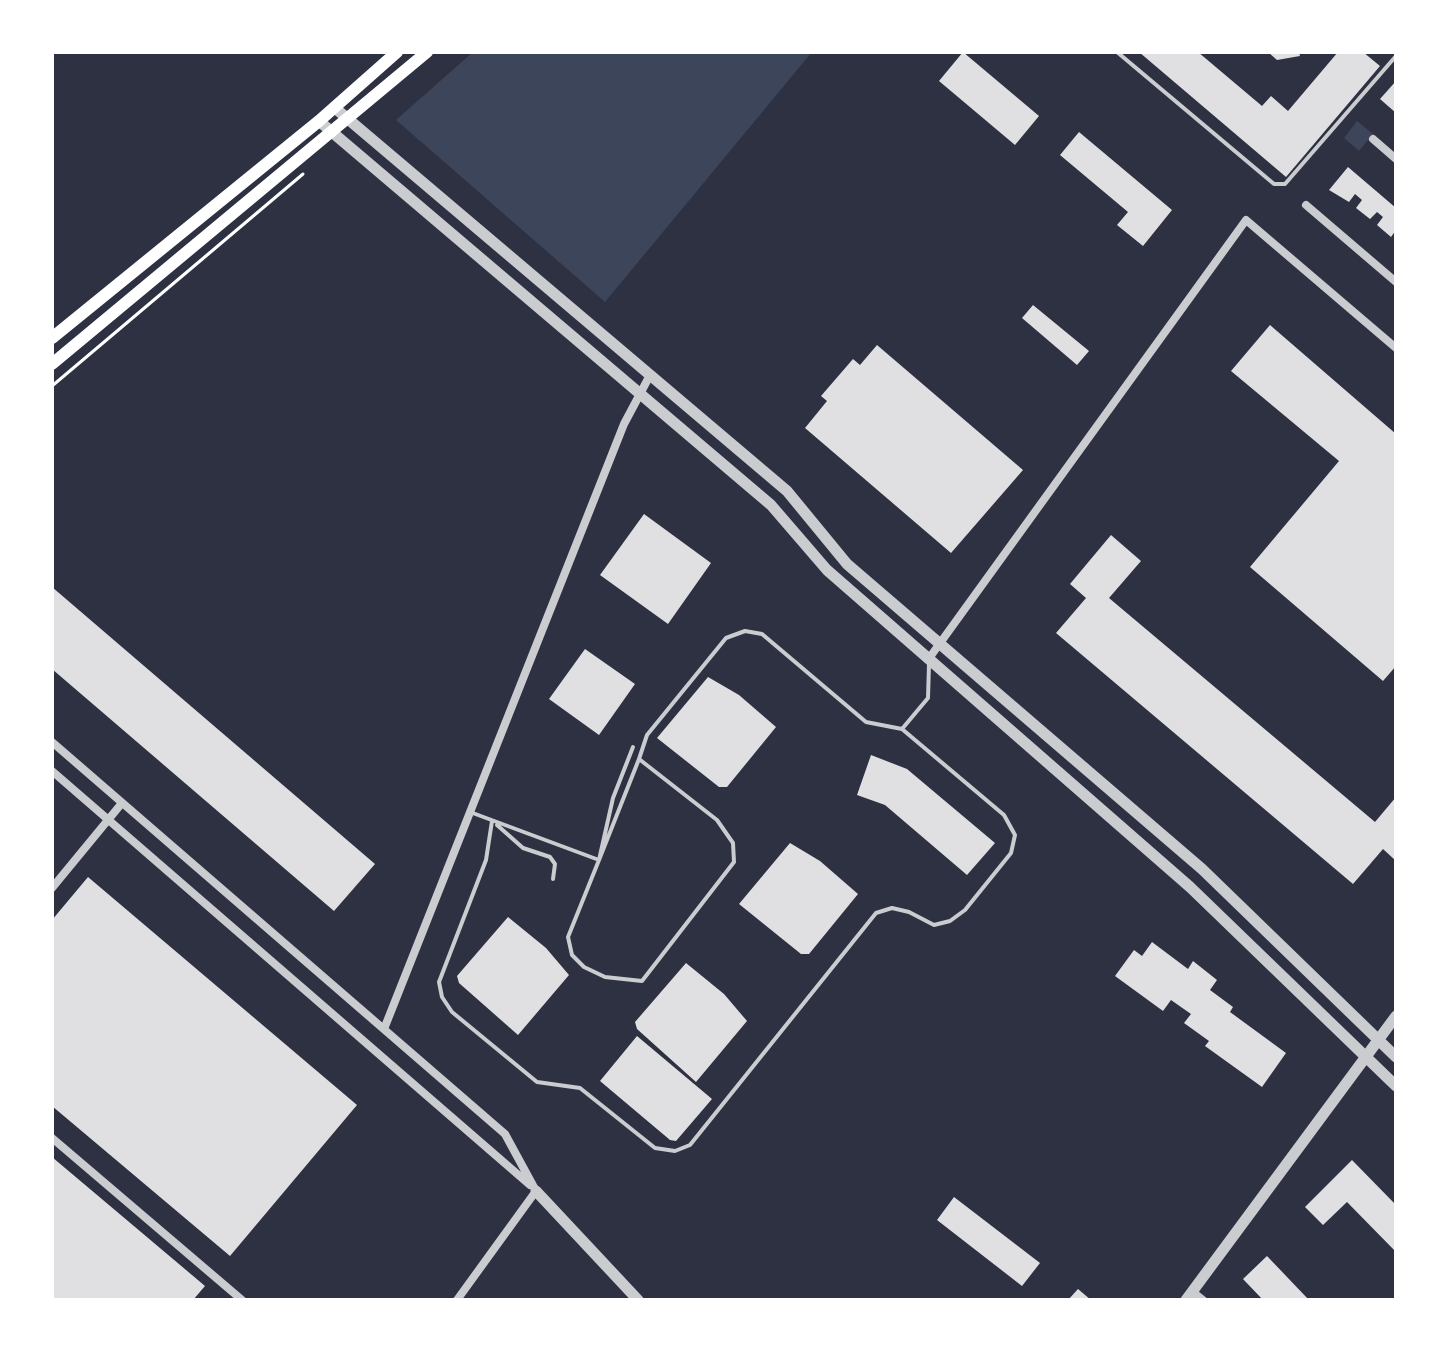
<!DOCTYPE html>
<style>
body{margin:0}
#map{position:relative;width:1448px;height:1352px;overflow:hidden;background:#2d3142;font-family:Poppins,sans-serif}
canvas{display:block}
.frame{position:absolute;inset:0;border:54px solid #fff;pointer-events:none}
</style>
<div id="map">
<canvas width="1448" height="1352"></canvas>
<div class="frame"></div>
</div>
<script>
const ctx = document.querySelector('canvas').getContext('2d');
ctx.lineJoin = 'round';
function fill(path, color) { ctx.fillStyle = color; ctx.fill(path, 'evenodd'); }
const shape = rows => new Path2D(rows.map(r => 'M' + r).join(''));
function trace(path, color, width, dash) { ctx.strokeStyle = color; ctx.lineWidth = width; ctx.lineCap = dash ? 'butt' : 'round'; ctx.setLineDash(dash || []); ctx.stroke(path); }
fill(shape([
 [473,52,812,52,605,302,396,120],
 [1357,121,1373,134,1359,151,1344,138]
]), '#3c4559');
fill(shape([
 [963,52,1039,116,1015,145,939,81],
 [1139,52,1198,52,1262,106,1271,96,1288,111,1338,52,1363,52,1380,66,1286,177],
 [1268,52,1299,52,1300,56,1277,60],
 [1396,81,1396,113,1380,99],
 [1079,132,1172,210,1143,246,1117,225,1128,212,1060,155],
 [1348,167,1396,208,1396,230,1391,237,1377,225,1383,217,1377,212,1370,219,1356,208,1362,200,1355,194,1349,202,1329,190],
 [1033,305,1089,351,1077,365,1022,318],
 [1270,325,1396,434,1396,666,1383,681,1250,567,1339,461,1231,371],
 [877,345,1023,470,951,553,805,428,827,401,821,396,853,359,860,365],
 [644,514,711,563,668,624,600,575],
 [1111,535,1141,561,1109,598,1375,822,1396,797,1396,861,1383,849,1353,884,1056,633,1086,598,1070,584],
 [52,587,375,864,334,911,52,669],
 [585,649,635,684,599,735,549,699],
 [708,677,739,695,776,727,727,787,719,787,657,738],
 [871,755,907,769,995,843,967,875,885,805,857,795],
 [790,843,820,861,858,894,809,954,801,954,739,904],
 [88,877,357,1105,230,1256,52,1106,52,920],
 [508,917,546,948,569,975,518,1035,459,983,457,976],
 [1152,942,1188,969,1193,961,1217,980,1210,990,1233,1007,1230,1012,1286,1053,1262,1087,1205,1046,1209,1041,1184,1023,1191,1014,1171,1000,1163,1011,1115,976,1134,950,1142,956],
 [686,963,724,994,747,1021,696,1082,637,1029,635,1022],
 [637,1036,712,1099,676,1141,670,1140,600,1081],
 [52,1157,205,1286,193,1300,52,1300],
 [1352,1160,1396,1205,1396,1252,1347,1202,1323,1225,1305,1207],
 [954,1197,1040,1263,1022,1286,937,1220],
 [1267,1256,1309,1300,1263,1300,1243,1279],
 [1078,1289,1091,1300,1068,1300]
]), '#e0e0e3');
trace(shape([
 [52,386,303,174]
]), '#fff', 3);
trace(shape([
 [1117,52,1274,184,1285,184,1396,56],
 [902,729,928,698,929,664],
 [470,812,599,860],
 [492,821,486,860,439,982,442,997,452,1012,537,1082,580,1088,655,1148,675,1151,690,1145,876,913,892,908,909,912,934,925,950,921,965,910,1011,853,1015,835,1004,815,902,729,866,722,762,634,745,631,726,638,647,735,639,759],
 [497,825,523,848,550,857,555,864,553,879],
 [599,860,639,759,717,820,733,843,734,862,642,981,605,977,584,967,572,955,568,937,599,860,613,798,633,747]
]), '#caccd0', 4);
trace(shape([
 [1373,139,1396,159],
 [1306,205,1396,282],
 [930,657,1246,220,1396,348],
 [52,742,505,1134,536,1191],
 [52,771,530,1185],
 [52,888,122,803],
 [384,1029,624,424,649,377],
 [52,1138,242,1300],
 [1193,1292,1203,1300],
 [457,1300,536,1191]
]), '#caccd0', 8);
trace(shape([
 [335,108,787,491,847,564,1202,869,1396,1057],
 [319,121,771,505,827,570,1190,887,1396,1086],
 [536,1191,638,1300],
 [1186,1300,1396,1016]
]), '#caccd0', 11);
trace(shape([
 [52,338,319,121,397,52],
 [52,364,427,52]
]), '#fff', 12);
</script>
